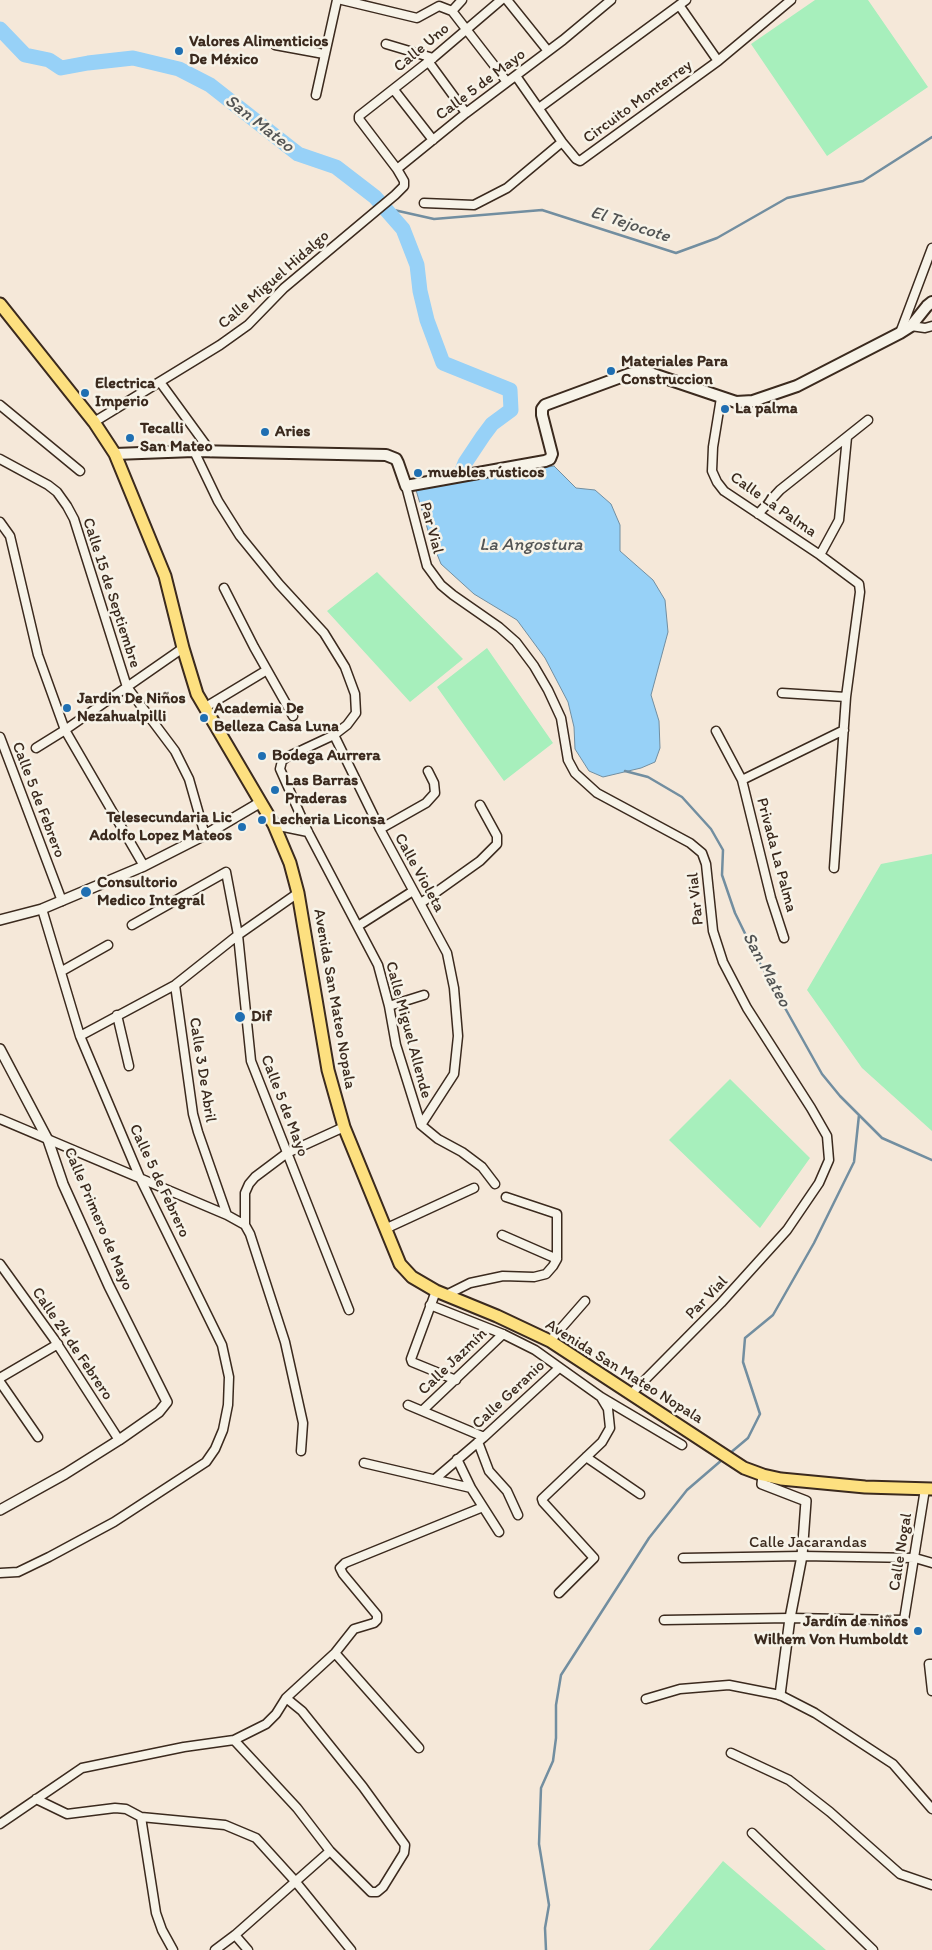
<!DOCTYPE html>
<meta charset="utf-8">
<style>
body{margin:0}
canvas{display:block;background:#f5e8d9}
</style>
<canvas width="932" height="1950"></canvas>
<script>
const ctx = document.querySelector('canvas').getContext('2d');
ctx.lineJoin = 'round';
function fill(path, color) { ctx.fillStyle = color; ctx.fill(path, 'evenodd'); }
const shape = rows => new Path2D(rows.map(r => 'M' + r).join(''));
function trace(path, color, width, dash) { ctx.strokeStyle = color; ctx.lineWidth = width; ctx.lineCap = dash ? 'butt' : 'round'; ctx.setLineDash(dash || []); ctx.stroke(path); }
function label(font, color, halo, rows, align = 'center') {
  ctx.font = font + ' Itim,sans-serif'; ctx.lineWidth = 5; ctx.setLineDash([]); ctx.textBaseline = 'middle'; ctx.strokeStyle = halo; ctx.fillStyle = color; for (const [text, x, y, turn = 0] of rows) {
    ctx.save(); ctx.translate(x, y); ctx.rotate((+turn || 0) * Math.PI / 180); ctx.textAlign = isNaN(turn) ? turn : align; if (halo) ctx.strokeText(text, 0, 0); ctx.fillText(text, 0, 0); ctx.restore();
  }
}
fill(shape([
 [815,0,868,0,928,87,827,156,751,44],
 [377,572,463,659,410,702,327,611],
 [487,648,553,743,504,781,437,687],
 [932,854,932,1131,862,1068,807,990,881,864],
 [730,1079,810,1158,760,1228,669,1140],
 [723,1861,826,1950,649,1950]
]), '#a7efbc');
const water = shape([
 [554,466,576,488,595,490,611,504,620,525,620,551,653,580,665,600,668,632,651,695,659,721,660,748,655,762,641,768,603,777,589,771,575,749,574,727,568,702,545,658,517,620,474,594,441,564,429,534,416,490,554,466]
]);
fill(water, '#97d1f7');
trace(water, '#728ea0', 1);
trace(shape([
 [385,208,434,219,542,210,676,253,717,238,787,198,863,181,932,137],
 [625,771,648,777,682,797,711,829,723,850,722,875,735,913,757,958,822,1074,840,1096,882,1138,932,1160],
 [729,1454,748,1438,760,1414,743,1362,745,1338,773,1315,814,1243,854,1162,859,1115],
 [546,1950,545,1928,549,1905,539,1844,541,1788,553,1761,556,1738,556,1705,561,1675,649,1538,687,1490,723,1459]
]), '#728ea0', 2.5);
trace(shape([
 [0,29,25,55,49,60,61,68,88,63,133,58,179,69,210,85,298,154,336,167,375,197,403,229,417,265,420,291,427,320,443,363,510,390,511,410,492,424,483,436,465,463,458,481]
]), '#97d1f7', 15);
const minor = shape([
 [342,0,417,18,439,6,452,11,507,82],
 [507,0,548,51],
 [679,5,718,61],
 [452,11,462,0],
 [386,44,433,58],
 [275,45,324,54],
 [428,61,466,113],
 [516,76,562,142,576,159,580,161,718,61,791,0],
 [394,90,433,140],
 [316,95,337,0],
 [539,108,686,0],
 [397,169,466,113,563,40,611,0],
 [424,203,474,205,507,188,562,142],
 [911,326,925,328,932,326],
 [900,333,932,248],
 [160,382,211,452],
 [721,398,713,447,712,471,717,482,724,491,820,555,859,584,860,592,846,697,834,868],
 [0,405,80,471],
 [94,422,220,345,248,325,284,288,395,195,404,186,404,181,397,169,359,119,359,116,433,58,501,0],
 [194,451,218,501,240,536,279,584,324,633,345,667,355,694,356,713,347,725,334,735,287,757,282,761,280,769,308,832,378,965,389,1006,396,1045,421,1125,438,1139,462,1152,482,1167,495,1184],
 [0,459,48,485,57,492,67,506,74,519,127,687,175,751,189,779,205,835],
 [406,486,427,566,441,585,453,595,499,627,516,642,534,666,548,690,561,718,568,760,575,773,597,793,690,843,702,853,706,864,713,931,723,962,747,1008,811,1108,827,1136,829,1160,819,1183,787,1230,721,1303,631,1394],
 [758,514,780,490,868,420],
 [0,522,10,536,38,655,65,730,144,866],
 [820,555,839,520,847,437],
 [224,588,254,647,293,716],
 [782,693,846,697],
 [204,708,267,670],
 [716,731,742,780,771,898,784,938],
 [334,735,380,829,447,953,454,988,458,1036,454,1074,421,1125],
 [0,737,62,901],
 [36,748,65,730,183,648],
 [742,780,844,730],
 [274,825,308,832],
 [380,829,426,803,435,793,434,783,428,771],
 [421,903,480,861,497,844,497,836,480,805],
 [132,925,226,872,238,935,251,1061,349,1310],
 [358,926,413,891],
 [62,971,108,945],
 [175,985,193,1114,198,1132,227,1215],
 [389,1006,424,995],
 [117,1015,129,1066],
 [80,1036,175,985,238,935,298,893],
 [0,1119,227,1215,245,1225,250,1234,285,1342,303,1423,301,1451],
 [245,1225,245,1193,249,1184,255,1177,287,1153,344,1127],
 [385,1229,474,1188],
 [502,1235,557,1259],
 [0,1264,54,1339,119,1440],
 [436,1291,411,1359,412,1362,456,1380],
 [446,1295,470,1283,503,1276,534,1277,546,1274,553,1266,557,1259,557,1214,506,1197],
 [430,1305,503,1334,535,1350,601,1397,682,1445],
 [550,1341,585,1301],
 [0,1378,58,1344],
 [0,1382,38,1437],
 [408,1405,484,1437],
 [423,1410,503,1334],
 [478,1442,489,1471,507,1491,518,1515],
 [586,1457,640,1494],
 [457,1459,471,1488],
 [364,1463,471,1488,499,1532],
 [435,1479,484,1437,559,1368],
 [683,1558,802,1556,915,1558,932,1563],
 [0,1573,18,1572,49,1557,114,1522,206,1462,215,1449,223,1430,228,1405,229,1377,222,1345,140,1178,80,1036,42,909],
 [559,1593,594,1558,543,1502,542,1499,602,1442,610,1428,608,1409,602,1399],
 [664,1620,790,1618,904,1620,925,1489],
 [335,1653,419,1748],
 [932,1664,929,1664,932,1691],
 [646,1699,680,1689,729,1685,780,1695,815,1713,893,1764,932,1809],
 [234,1740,266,1724,276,1714,286,1698,335,1653,354,1629,374,1623,377,1620,377,1615,343,1574,340,1568,345,1563,483,1507],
 [731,1753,789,1780,830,1812,900,1874,932,1885],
 [36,1799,67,1814,115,1808,126,1809,141,1817,156,1913,162,1930,173,1950],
 [141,1817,225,1825,256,1838,295,1881,351,1950],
 [0,1824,82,1768,184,1747,234,1740,297,1808,330,1851,371,1892,377,1892,383,1887,404,1853,405,1845,363,1787,302,1711,286,1698],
 [752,1833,873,1950],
 [235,1935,248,1950],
 [215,1950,235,1935,330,1851]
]);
const tertiary = shape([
 [0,920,42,909,144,866,205,835,261,802],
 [0,1049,48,1140,63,1184,109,1286,167,1402,159,1412,119,1440,65,1474,0,1510],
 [763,1475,762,1484,806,1501,802,1556,790,1618,780,1695]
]);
const secondary = shape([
 [115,454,194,451,386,455,396,459,398,463,406,486,545,461,550,459,552,454,542,415,542,409,545,405,629,374,640,372,650,373,736,402,753,401,797,386,900,333,911,326,927,306,932,302]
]);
const primary = shape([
 [0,304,94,422,115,454,165,576,183,648,197,694,274,825,290,863,298,893,328,1070,344,1127,400,1264,412,1277,436,1291,497,1316,550,1341,744,1468,763,1475,781,1479,865,1487,932,1489]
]);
trace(minor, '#3b2a1e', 11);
trace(tertiary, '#3b2a1e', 12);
trace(secondary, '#3b2a1e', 14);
trace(primary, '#3b2a1e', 15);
trace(minor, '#f7f3e8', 8);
trace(tertiary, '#f7f3e8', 9);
trace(secondary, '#f7f3e8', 10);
trace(primary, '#fde080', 11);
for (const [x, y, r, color] of [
 [179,51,5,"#1f6fb2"],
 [611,371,5,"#1f6fb2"],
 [85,393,5,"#1f6fb2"],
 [725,409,5,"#1f6fb2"],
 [265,432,5,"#1f6fb2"],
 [130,438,5,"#1f6fb2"],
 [418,473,5,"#1f6fb2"],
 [67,708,5,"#1f6fb2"],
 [204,718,5,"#1f6fb2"],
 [262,756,5,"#1f6fb2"],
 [275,790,5,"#1f6fb2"],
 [262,820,5,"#1f6fb2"],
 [242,827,5,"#1f6fb2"],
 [86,892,6,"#1f6fb2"],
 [240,1017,6,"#1f6fb2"],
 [918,1631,5,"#1f6fb2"]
]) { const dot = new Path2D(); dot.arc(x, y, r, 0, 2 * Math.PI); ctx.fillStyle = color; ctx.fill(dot); trace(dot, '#f7f3e8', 2); }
label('bold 16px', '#3b2a1e', '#f7f3e8', [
 ["Valores Alimenticios",189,42],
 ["De México",189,60],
 ["Materiales Para",621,362],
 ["Construccion",621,380],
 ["Electrica",95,384],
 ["Imperio",95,402],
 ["La palma",735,409],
 ["Tecalli",140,429],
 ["San Mateo",140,447],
 ["Aries",275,432],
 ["muebles rústicos",428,473],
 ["Jardin De Niños",77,699],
 ["Nezahualpilli",77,717],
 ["Academia De",214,709],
 ["Belleza Casa Luna",214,727],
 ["Bodega Aurrera",272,756],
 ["Las Barras",285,781],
 ["Praderas",285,799],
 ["Telesecundaria Lic",232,818,"right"],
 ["Adolfo Lopez Mateos",232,836,"right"],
 ["Lecheria Liconsa",272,820],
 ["Consultorio",97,883],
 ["Medico Integral",97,901],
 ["Dif",251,1017],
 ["Jardín de niños",908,1622,"right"],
 ["Wilhem Von Humboldt",908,1640,"right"]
], 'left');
label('16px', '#3b2a1e', '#f7f3e8', [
 ["Calle Uno",422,48,-40],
 ["Calle 5 de Mayo",481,85,-37],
 ["Circuito Monterrey",638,102,-36],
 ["Calle Miguel Hidalgo",274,280,-41],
 ["Calle La Palma",773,505,35],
 ["Par Vial",431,528,75],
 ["Calle 15 de Septiembre",111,593,72],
 ["Calle 5 de Febrero",38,800,69],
 ["Privada La Palma",776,855,75],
 ["Calle Violeta",419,873,61],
 ["Par Vial",696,899,-96],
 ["Avenida San Mateo Nopala",334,999,80],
 ["Calle Miguel Allende",408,1030,75],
 ["Calle 3 De Abril",202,1070,81],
 ["Calle 5 de Mayo",284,1106,69],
 ["Calle 5 de Febrero",159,1181,65],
 ["Calle Primero de Mayo",98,1219,67],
 ["Par Vial",707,1298,-46],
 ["Calle 24 de Febrero",72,1344,56],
 ["Calle Jazmín",453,1362,-44],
 ["Avenida San Mateo Nopala",624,1372,32],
 ["Calle Geranio",509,1395,-43],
 ["Calle Jacarandas",808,1543],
 ["Calle Nogal",901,1552,-81]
]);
label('italic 18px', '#525454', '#f7f3e8', [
 ["San Mateo",259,124,38],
 ["El Tejocote",630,225,18],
 ["La Angostura",531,545],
 ["San Mateo",766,970,62]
]);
</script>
